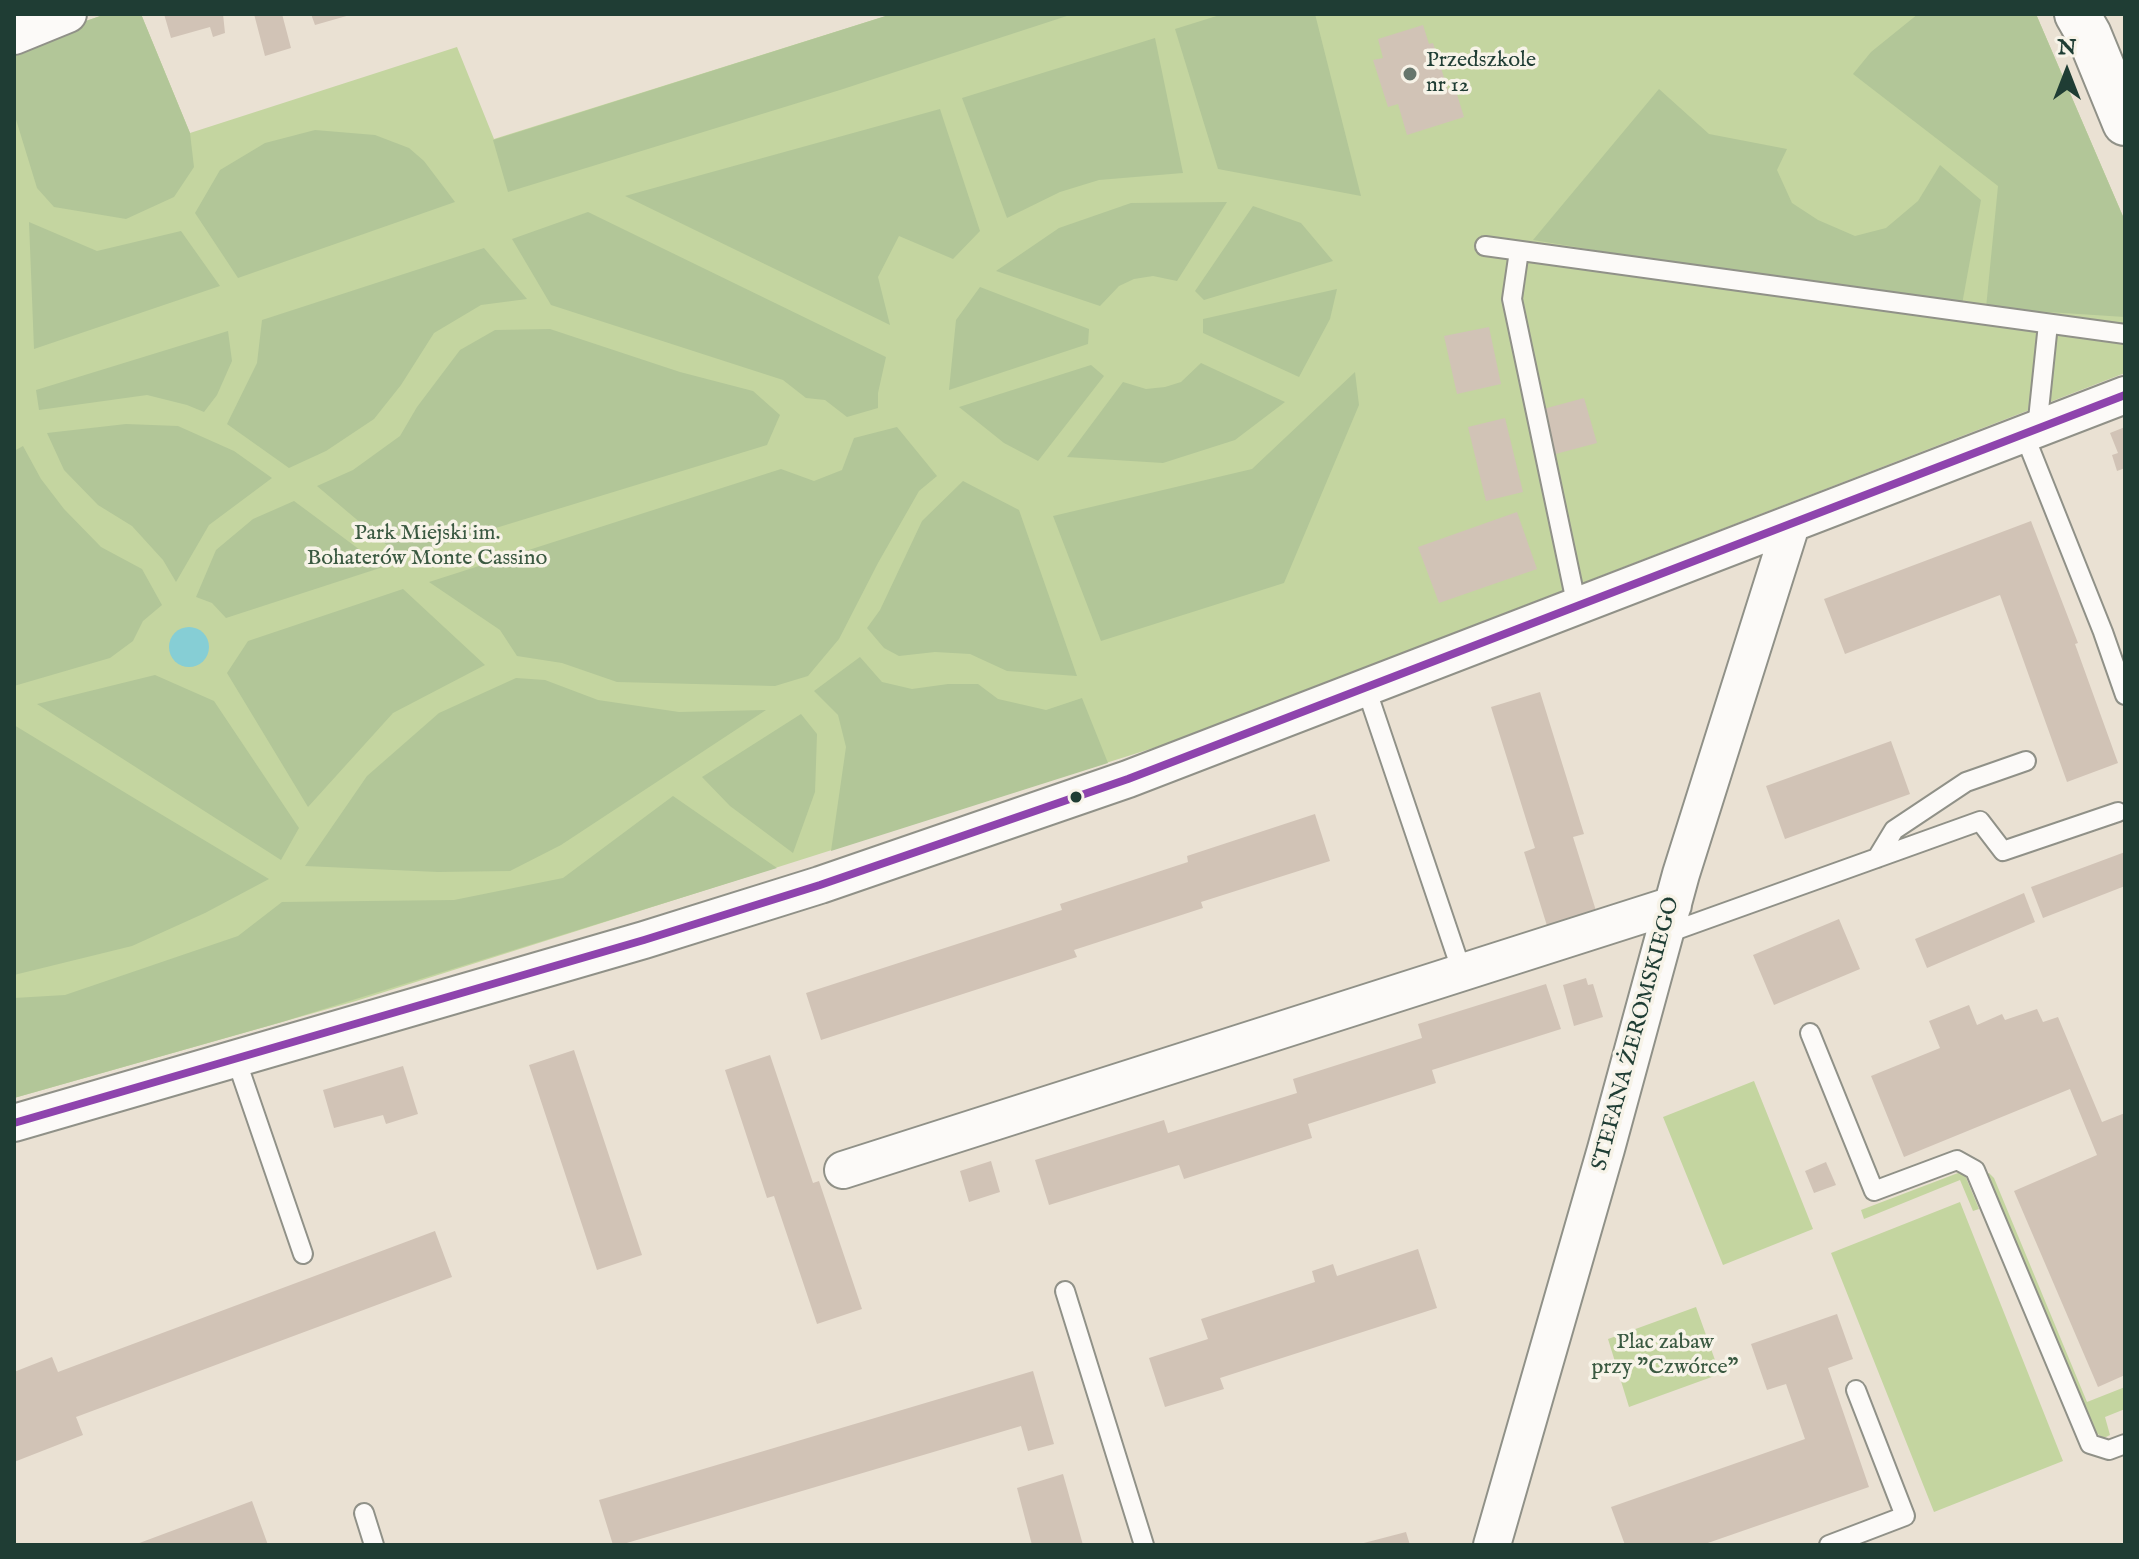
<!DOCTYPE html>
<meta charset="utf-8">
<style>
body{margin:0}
#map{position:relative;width:2139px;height:1559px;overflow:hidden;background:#eae1d3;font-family:"IM FELL English",serif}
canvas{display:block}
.frame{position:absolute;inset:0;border:16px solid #1f3d34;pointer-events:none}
.north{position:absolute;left:2027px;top:32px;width:80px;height:80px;-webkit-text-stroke:6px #f7f3e8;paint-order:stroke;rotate:0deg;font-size:22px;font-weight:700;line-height:32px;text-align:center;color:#1f3d34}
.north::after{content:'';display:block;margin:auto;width:28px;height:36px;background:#1f3d34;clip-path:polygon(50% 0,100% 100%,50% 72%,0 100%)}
</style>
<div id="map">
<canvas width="2139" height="1559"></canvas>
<div class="frame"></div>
<div class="north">N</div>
</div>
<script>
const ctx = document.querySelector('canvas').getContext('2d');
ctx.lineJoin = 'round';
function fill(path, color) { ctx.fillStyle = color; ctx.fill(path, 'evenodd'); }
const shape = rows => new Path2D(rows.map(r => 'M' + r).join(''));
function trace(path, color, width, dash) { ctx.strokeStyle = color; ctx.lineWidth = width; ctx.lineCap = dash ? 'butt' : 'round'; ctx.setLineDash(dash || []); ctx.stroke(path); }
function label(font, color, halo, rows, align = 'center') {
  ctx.font = font + ' "IM FELL English",serif'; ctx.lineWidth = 7; ctx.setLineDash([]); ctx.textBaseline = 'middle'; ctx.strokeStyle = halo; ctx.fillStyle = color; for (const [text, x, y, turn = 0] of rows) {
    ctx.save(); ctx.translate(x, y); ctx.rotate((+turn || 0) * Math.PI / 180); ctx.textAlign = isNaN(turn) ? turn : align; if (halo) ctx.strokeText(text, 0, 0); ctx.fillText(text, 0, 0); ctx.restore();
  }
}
fill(shape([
 [106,14,141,14,190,133,457,47,494,139,892,14,2036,14,2125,221,2125,373,1169,743,356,1001,14,1098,14,46],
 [1754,1081,1813,1229,1723,1265,1663,1117],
 [1958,1173,1965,1175,1979,1209,1973,1211,1960,1180,1864,1219,1861,1210],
 [1989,1173,1994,1178,2087,1402,2125,1387,2125,1409,2105,1417,2110,1435,2104,1438,2091,1430,1985,1175],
 [1960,1202,2063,1461,1934,1512,1831,1253],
 [1696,1307,1720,1374,1629,1407,1608,1339]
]), '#c4d5a0');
fill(shape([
 [106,14,141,14,190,133,194,167,174,197,126,219,54,207,37,188,14,113,14,46],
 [892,14,1073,14,840,90,508,192,493,140],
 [1223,14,1315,14,1361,196,1218,169,1175,29],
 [1918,14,2036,14,2125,221,2125,317,1986,308,1998,186,1853,74,1871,52],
 [1155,38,1183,173,1099,180,1060,192,1007,218,962,98],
 [1659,89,1709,134,1787,149,1777,170,1792,203,1818,220,1855,236,1886,228,1918,201,1940,165,1981,200,1961,310,1533,240],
 [940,109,980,231,953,259,899,236,878,277,890,325,625,196],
 [315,130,375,135,409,148,424,161,455,202,238,278,195,213,220,170,265,143],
 [1227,202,1177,281,1153,276,1134,279,1119,286,1100,306,996,271,1059,228,1131,203],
 [1253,206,1301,223,1333,261,1204,300,1195,291],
 [588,212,886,357,878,393,878,408,847,417,825,400,806,398,783,380,551,305,512,239],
 [29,222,97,251,181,231,220,286,34,349],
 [484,248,527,299,481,305,434,333,401,385,374,419,326,451,289,468,227,424,257,363,262,320],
 [980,287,1089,329,1088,344,949,390,956,320],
 [1337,289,1330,319,1299,377,1203,333,1203,319],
 [550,329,680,372,753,391,780,415,767,445,401,557,317,486,353,470,400,436,417,407,460,350,495,330],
 [228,331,232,361,217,395,204,412,187,405,147,395,39,410,36,390],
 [1201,363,1285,402,1235,440,1163,463,1067,457,1123,382,1146,389,1165,387,1181,382],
 [1091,365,1104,376,1038,461,1004,443,959,407],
 [1355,372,1359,405,1284,583,1101,641,1053,516,1252,469],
 [126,424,178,426,234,451,272,478,209,525,176,582,163,560,132,526,98,505,64,470,47,433],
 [897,427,937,476,919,491,878,563,839,639,808,676,775,686,617,682,562,663,517,656,500,630,429,582,781,469,814,481,842,470,854,438],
 [23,446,41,479,64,509,101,547,142,569,162,605,143,621,133,641,110,658,14,686,14,451],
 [963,481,1019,510,1077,676,1007,671,970,654,935,652,899,656,884,648,867,628,880,610,922,521],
 [294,501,383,567,226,618,212,603,196,597,216,550,253,519],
 [403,589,485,665,393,713,308,807,227,673,248,641],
 [860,657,882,682,912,689,948,684,978,684,998,699,1046,710,1082,698,1108,763,831,851,846,747,838,715,814,691],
 [155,675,214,701,299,828,281,860,37,704],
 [516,678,545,680,598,700,679,712,766,710,561,845,510,871,438,872,305,866,367,776,439,713],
 [801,714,817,734,815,792,793,853,730,806,702,777],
 [14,725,129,795,269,879,205,913,132,946,14,975],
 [673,796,777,868,282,1022,14,1098,14,998,65,995,238,936,282,902,454,900,563,878]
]), '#b2c698');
fill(shape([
 '169 647a20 20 0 1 1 40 0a20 20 0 1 1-40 0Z'
]), '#86ced5');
fill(shape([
 [164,14,223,14,225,33,213,37,210,27,171,38],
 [254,14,282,14,291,48,265,56],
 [311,14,350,14,350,15,315,25],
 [1423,25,1429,44,1433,43,1448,90,1455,88,1464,117,1407,135,1398,104,1388,107,1373,60,1383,58,1378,39],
 [1489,327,1501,384,1457,394,1444,336],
 [1584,398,1597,443,1548,456,1536,411],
 [1505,418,1523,492,1486,501,1468,427],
 [2125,427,2125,468,2117,471,2112,455,2118,453,2110,433],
 [1517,512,1537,569,1439,603,1418,547],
 [2031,521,2078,643,2075,644,2118,763,2067,782,2000,595,1845,654,1824,599],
 [1540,692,1584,834,1573,837,1597,914,1548,929,1524,852,1535,848,1491,707],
 [1891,741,1910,794,1785,839,1766,786],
 [1315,814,1330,861,1201,902,1203,908,1074,950,1077,957,821,1040,806,993,1062,910,1060,904,1188,862,1187,856],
 [2125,852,2125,886,2043,918,2031,887],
 [2024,893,2035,922,1927,968,1915,939],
 [1839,919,1860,969,1774,1005,1753,955],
 [1586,978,1588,985,1593,984,1603,1017,1574,1026,1563,985],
 [1546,984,1561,1029,1432,1070,1436,1083,1308,1124,1312,1138,1184,1179,1179,1165,1049,1205,1035,1160,1164,1120,1168,1133,1297,1093,1293,1079,1422,1038,1418,1024],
 [1969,1005,1977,1025,2002,1014,2005,1020,2037,1009,2043,1022,2058,1017,2102,1122,2125,1113,2125,1375,2098,1387,2014,1191,2097,1155,2070,1089,1904,1157,1871,1076,1940,1048,1929,1021],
 [574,1050,642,1255,597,1270,529,1065],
 [770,1055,813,1183,819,1181,862,1309,817,1324,774,1196,767,1198,725,1070],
 [403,1066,418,1114,386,1124,383,1115,334,1128,323,1090],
 [991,1161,1000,1192,969,1202,960,1171],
 [1826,1162,1836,1185,1814,1193,1805,1171],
 [435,1231,452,1277,76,1417,83,1435,14,1462,14,1372,52,1357,58,1372],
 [1418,1249,1437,1308,1220,1378,1224,1389,1165,1407,1149,1358,1208,1339,1201,1319,1315,1282,1312,1271,1333,1264,1337,1276],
 [1837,1314,1853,1359,1828,1368,1869,1487,1702,1545,1625,1545,1611,1507,1805,1439,1786,1384,1767,1390,1751,1344],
 [1033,1371,1054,1444,1028,1451,1021,1426,620,1545,613,1545,599,1500],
 [1063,1474,1083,1545,1032,1545,1017,1488],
 [252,1501,268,1545,134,1545],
 [1406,1532,1410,1545,1360,1545,1360,1544]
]), '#d1c3b6');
const service = shape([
 [1485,246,2125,334],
 [1519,251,1512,299,1577,607],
 [2037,429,2048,324],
 [2024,434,2103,632,2125,695],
 [1366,688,1462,972],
 [1877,858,1894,830,1966,782,2026,761],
 [1665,934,1980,821,2003,851,2118,812],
 [1810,1033,1874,1191,1957,1160,1975,1170,2090,1444,2109,1450,2125,1444],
 [236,1059,303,1254],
 [1065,1291,1144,1545],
 [364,1513,374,1545],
 [1829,1545,1905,1516,1856,1390]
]);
const minor = shape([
 [14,36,68,14],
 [14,1123,644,940,820,885,1128,779,2125,395],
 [843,1170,1673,905],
 [1492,1545,1606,1149,1681,874,1791,525]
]);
const tertiary = shape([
 [2077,14,2089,35,2125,123]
]);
trace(service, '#909188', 22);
trace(minor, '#909188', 40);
trace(tertiary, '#909188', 48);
trace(service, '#fcfaf8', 18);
trace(minor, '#fcfaf8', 36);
trace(tertiary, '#fcfaf8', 44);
trace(shape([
 [14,1123,644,940,820,885,1128,779,2125,395]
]), '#8e44ad', 8);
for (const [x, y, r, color] of [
 [1410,74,8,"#66766c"],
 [1076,797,7,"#1f3d34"]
]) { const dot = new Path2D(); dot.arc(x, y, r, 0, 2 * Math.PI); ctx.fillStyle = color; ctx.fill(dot); trace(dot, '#f7f3e8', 3); }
label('22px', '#1f3d34', '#f7f3e8', [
 ["Przedszkole",1426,61],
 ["nr 12",1426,86]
], 'left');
label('22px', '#3a5941', '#f7f3e8', [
 ["Park Miejski im.",427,534],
 ["Bohaterów Monte Cassino",427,559],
 ["Plac zabaw",1665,1343],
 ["przy \"Czwórce\"",1665,1368]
]);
label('22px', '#1f3d34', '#f7f3e8', [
 ["STEFANA ŻEROMSKIEGO",1637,1034,-75]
]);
</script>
